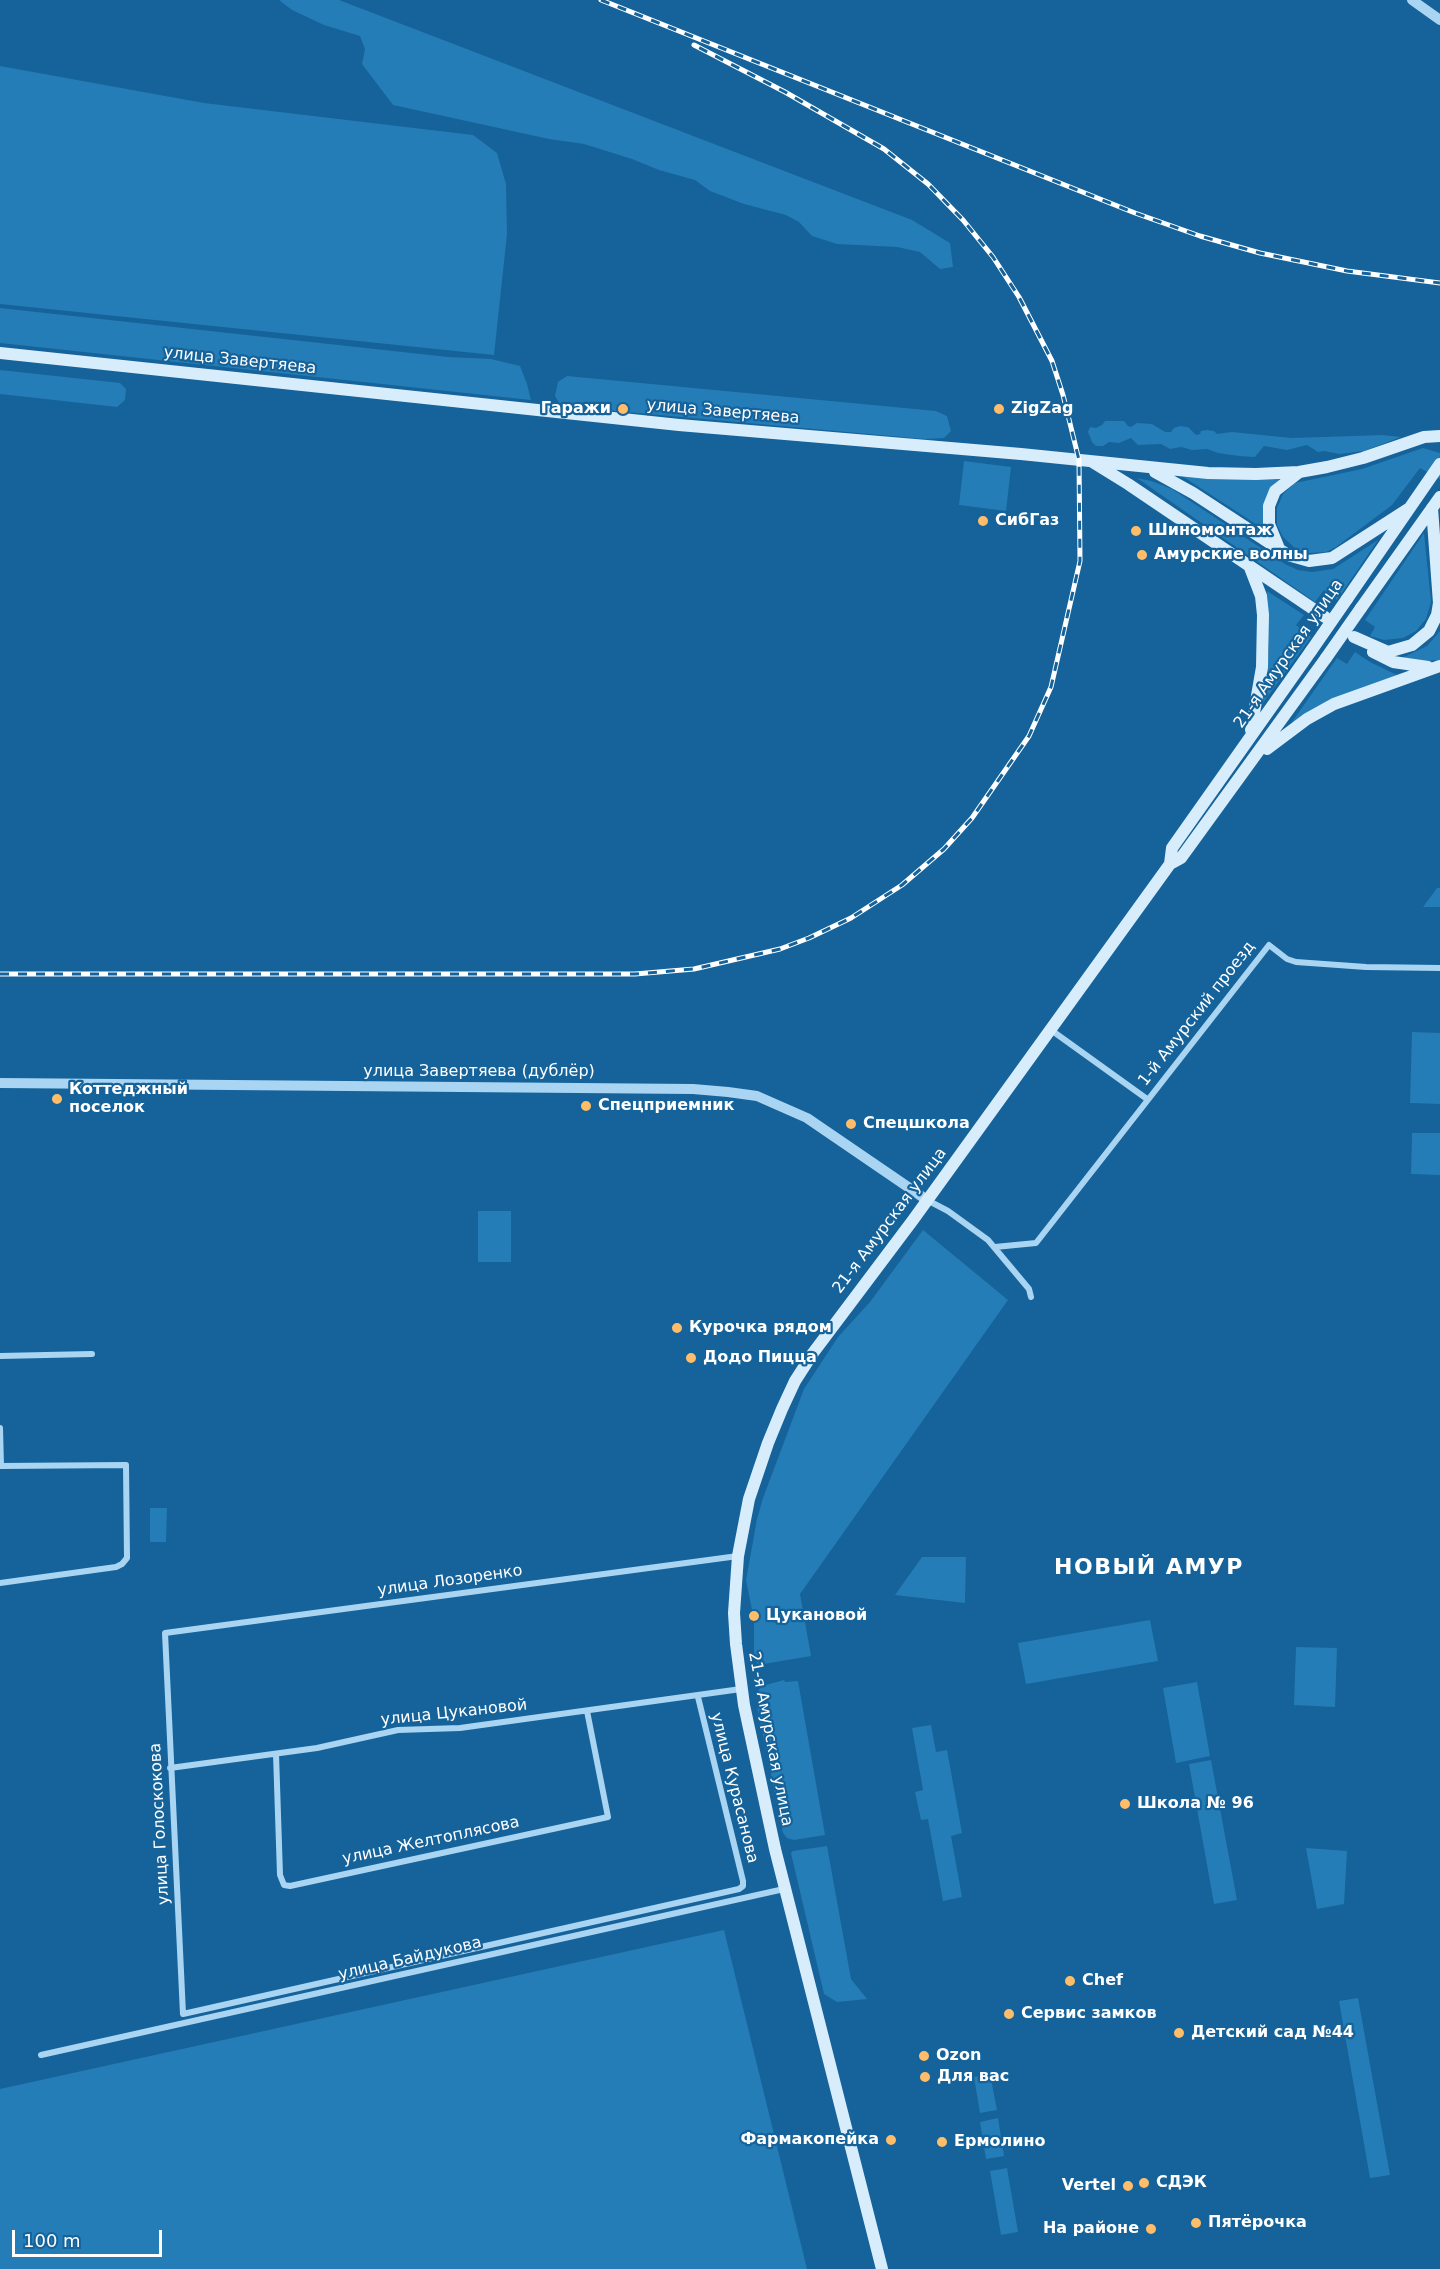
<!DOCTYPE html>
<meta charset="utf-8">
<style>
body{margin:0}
#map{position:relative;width:1440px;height:2269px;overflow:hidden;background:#15639a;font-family:"DejaVu Sans",sans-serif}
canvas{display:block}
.scale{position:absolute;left:12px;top:2230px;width:150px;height:27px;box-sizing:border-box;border:3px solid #fff;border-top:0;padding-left:8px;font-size:18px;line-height:21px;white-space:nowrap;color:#fff;-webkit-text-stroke:4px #15639a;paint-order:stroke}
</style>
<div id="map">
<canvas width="1440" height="2269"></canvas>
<div class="scale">100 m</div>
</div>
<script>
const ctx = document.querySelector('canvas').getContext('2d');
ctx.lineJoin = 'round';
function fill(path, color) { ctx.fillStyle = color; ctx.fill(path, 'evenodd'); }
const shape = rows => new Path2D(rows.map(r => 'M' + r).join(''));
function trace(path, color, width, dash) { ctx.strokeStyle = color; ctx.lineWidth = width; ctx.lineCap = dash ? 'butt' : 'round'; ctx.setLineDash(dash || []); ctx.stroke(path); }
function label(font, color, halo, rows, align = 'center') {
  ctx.font = font + ' "DejaVu Sans",sans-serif'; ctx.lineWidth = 4.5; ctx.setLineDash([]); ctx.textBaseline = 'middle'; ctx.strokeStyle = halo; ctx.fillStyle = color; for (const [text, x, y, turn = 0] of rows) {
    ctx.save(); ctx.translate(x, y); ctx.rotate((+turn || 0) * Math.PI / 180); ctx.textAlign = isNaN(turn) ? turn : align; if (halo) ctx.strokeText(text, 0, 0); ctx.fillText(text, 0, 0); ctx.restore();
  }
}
fill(shape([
 [279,0,339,0,912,220,950,243,953,267,940,269,920,252,897,247,837,244,812,236,799,222,786,215,744,204,710,191,695,180,659,170,632,159,584,144,549,139,393,105,362,64,365,49,360,36,324,25,292,10],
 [0,66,204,103,473,135,497,153,506,184,507,234,494,355,0,304],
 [0,308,448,357,491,359,520,366,527,384,531,400,0,343],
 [0,370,120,383,126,389,125,400,117,407,0,394],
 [567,376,936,411,947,416,951,431,944,438,924,439,561,406,555,396,558,382],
 [1105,421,1124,421,1128,426,1131,427,1137,423,1152,424,1165,432,1171,432,1174,428,1180,426,1188,427,1196,435,1200,434,1201,431,1207,430,1214,431,1217,434,1232,432,1292,438,1382,435,1401,437,1364,451,1340,454,1324,451,1318,452,1307,445,1287,450,1264,446,1255,457,1239,456,1218,453,1207,449,1192,450,1181,447,1170,449,1161,444,1138,445,1131,438,1119,443,1109,442,1103,446,1096,446,1092,442,1088,432,1090,427,1096,428,1102,425],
 [1423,448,1440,453,1440,479,1420,468,1392,505,1336,547,1326,552,1309,553,1297,550,1283,537,1277,525,1277,508,1283,494,1295,483,1362,469],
 [964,461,1011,467,1006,511,959,505],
 [1182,476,1278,477,1280,479,1271,489,1265,530],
 [1137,478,1151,481,1172,489,1285,564,1298,570,1312,572,1333,569,1378,540,1337,600,1324,590,1315,602],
 [1424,533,1431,602,1426,619,1416,631,1403,638,1384,640,1370,636,1375,627,1365,620],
 [1267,591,1304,615,1296,625,1311,637,1263,703,1261,703,1266,680,1269,649],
 [1440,631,1440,660,1426,661,1402,658,1427,646],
 [1355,652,1370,662,1397,675,1340,696,1294,723,1292,722,1337,658,1347,664],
 [1437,888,1440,888,1440,907,1423,907],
 [1412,1032,1440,1033,1440,1104,1410,1103],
 [1412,1133,1440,1133,1440,1175,1411,1174],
 [478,1211,511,1211,511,1262,478,1262],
 [923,1230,1008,1300,800,1594,811,1656,758,1665,754,1656,754,1611,752,1610,746,1580,757,1519,763,1498,804,1389,838,1337,870,1302],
 [150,1508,167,1508,166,1542,150,1542],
 [922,1557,966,1557,965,1603,895,1595],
 [1150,1620,1158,1661,1026,1684,1018,1643],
 [1296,1647,1337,1648,1335,1707,1294,1705],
 [784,1680,785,1682,798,1681,825,1835,794,1840,787,1838,783,1833,757,1706,762,1705,758,1691,762,1686],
 [1197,1682,1210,1756,1176,1763,1163,1688],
 [931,1725,936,1752,947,1750,962,1833,951,1836,962,1897,943,1901,928,1819,921,1820,915,1792,923,1790,912,1728],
 [1211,1760,1237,1900,1214,1904,1189,1764],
 [827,1846,851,1979,867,1999,837,2002,824,1994,791,1853,793,1851],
 [1306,1848,1347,1851,1344,1904,1317,1909],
 [724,1930,807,2269,0,2269,0,2089],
 [1358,1998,1390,2175,1370,2178,1339,2001],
 [990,2074,997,2110,980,2113,974,2077],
 [998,2118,1004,2156,986,2159,980,2122],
 [1007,2168,1018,2232,1001,2235,990,2171]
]), '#247db6');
trace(shape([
 [1051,1030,1147,1099],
 [927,1200,948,1211,988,1240,1029,1289,1031,1297],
 [995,1247,1036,1243,1269,945,1287,959,1296,962,1366,967,1440,968],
 [0,1356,92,1354],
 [0,1428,1,1466],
 [0,1466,126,1465,127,1558,122,1564,116,1567,0,1583],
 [698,1697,743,1881,743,1886,739,1889,183,2014,165,1633,738,1556],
 [276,1754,280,1875,284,1885,290,1886,608,1817,587,1711],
 [170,1768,317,1748,398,1730,460,1728,741,1689],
 [41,2055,784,1889]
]), '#a9d5f3', 6);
trace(shape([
 [1412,0,1440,20],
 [0,1083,693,1089,728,1092,757,1096,807,1118,927,1200]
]), '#a9d5f3', 10);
trace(shape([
 [0,353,679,425,1021,454,1208,473,1256,474,1299,472,1327,467,1363,458,1424,437,1440,436],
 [1094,463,1128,484,1325,617],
 [1155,472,1193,493,1288,555,1309,561,1332,558,1408,509],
 [1278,546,1269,524,1269,506,1275,491,1298,473],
 [1249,565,1261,596,1263,615,1262,667,1251,730],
 [1347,599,1440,464],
 [1361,608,1440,497],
 [1354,637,1388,652,1412,645,1429,631,1437,615,1439,603,1432,508],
 [1373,652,1393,662,1428,667],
 [1267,749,1307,719,1334,704,1440,666],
 [1170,864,1172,848,1311,651],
 [882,2269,775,1849,744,1705,736,1644,734,1613,738,1556,749,1499,768,1443,782,1409,795,1381,813,1353,913,1220,1170,864,1181,858,1326,658]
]), '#d8edfc', 12);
const rail = shape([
 [601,0,1135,213,1200,236,1260,253,1347,271,1440,283],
 [0,974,635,974,694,969,780,949,809,938,851,918,902,885,944,849,972,818,1029,736,1051,687,1080,561,1079,460,1063,395,1052,361,1019,297,993,257,963,220,928,184,884,149,785,92,694,45]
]);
trace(rail, '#fff', 5);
trace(rail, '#15639a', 3, [9]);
trace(shape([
 [1311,651,1347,599],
 [1326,658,1361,608]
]), '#d8edfc', 12);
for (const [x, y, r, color] of [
 [623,409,6,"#ffbd6a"],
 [999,409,6,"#ffbd6a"],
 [983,521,6,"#ffbd6a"],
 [1136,531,6,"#ffbd6a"],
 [1142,555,6,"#ffbd6a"],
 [57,1099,6,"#ffbd6a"],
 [586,1106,6,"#ffbd6a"],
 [851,1124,6,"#ffbd6a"],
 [677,1328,6,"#ffbd6a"],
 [691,1358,6,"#ffbd6a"],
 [754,1616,6,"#ffbd6a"],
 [1125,1804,6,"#ffbd6a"],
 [1070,1981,6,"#ffbd6a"],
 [1009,2014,6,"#ffbd6a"],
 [1179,2033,6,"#ffbd6a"],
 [924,2056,6,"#ffbd6a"],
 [925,2077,6,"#ffbd6a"],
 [891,2140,6,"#ffbd6a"],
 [942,2142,6,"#ffbd6a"],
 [1144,2183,6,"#ffbd6a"],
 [1128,2186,6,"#ffbd6a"],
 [1196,2223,6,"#ffbd6a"],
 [1151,2229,6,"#ffbd6a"]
]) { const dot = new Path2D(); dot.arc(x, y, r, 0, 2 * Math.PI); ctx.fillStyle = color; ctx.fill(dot); trace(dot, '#15639a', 2); }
label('16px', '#fff', '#15639a', [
 ["улица Завертяева",240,361,6],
 ["улица Завертяева",723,412,5],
 ["21-я Амурская улица",1289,654,-55],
 ["1-й Амурский проезд",1197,1014,-52],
 ["улица Завертяева (дублёр)",479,1072],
 ["21-я Амурская улица",890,1221,-53],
 ["улица Лозоренко",450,1581,-8],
 ["улица Цукановой",454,1713,-6],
 ["21-я Амурская улица",770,1739,79],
 ["улица Курасанова",734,1788,76],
 ["улица Голоскокова",160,1824,-93],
 ["улица Желтоплясова",431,1841,-12],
 ["улица Байдукова",410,1959,-13]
]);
label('bold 16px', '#fff', '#15639a', [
 ["Гаражи",611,409,"right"],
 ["ZigZag",1011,409],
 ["СибГаз",995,521],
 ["Шиномонтаж",1148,531],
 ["Амурские волны",1154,555],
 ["Коттеджный",69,1090],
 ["поселок",69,1108],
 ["Спецприемник",598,1106],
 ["Спецшкола",863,1124],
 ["Курочка рядом",689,1328],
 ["Додо Пицца",703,1358],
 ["Цукановой",766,1616],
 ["Школа № 96",1137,1804],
 ["Chef",1082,1981],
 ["Сервис замков",1021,2014],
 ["Детский сад №44",1191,2033],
 ["Ozon",936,2056],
 ["Для вас",937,2077],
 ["Фармакопейка",879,2140,"right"],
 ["Ермолино",954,2142],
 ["СДЭК",1156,2183],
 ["Vertel",1116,2186,"right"],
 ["Пятёрочка",1208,2223],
 ["На районе",1139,2229,"right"]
], 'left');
ctx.letterSpacing = '1.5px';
label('bold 22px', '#fff', '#15639a', [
 ["НОВЫЙ АМУР",1149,1568]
]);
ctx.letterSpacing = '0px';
</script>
